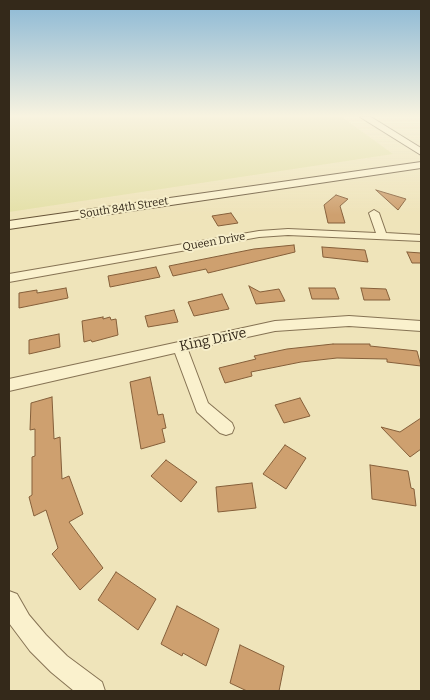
<!DOCTYPE html>
<style>
body{margin:0}
#map{position:relative;width:430px;height:700px;overflow:hidden;background:#efe4ba;font-family:Bitter,serif}
canvas{display:block}
.frame{position:absolute;inset:0;border:10px solid #34291a;pointer-events:none}
</style>
<div id="map">
<canvas width="430" height="700"></canvas>
<div class="frame"></div>
</div>
<script>
const ctx = document.querySelector('canvas').getContext('2d');
ctx.lineJoin = 'round';
function fill(path, color) { ctx.fillStyle = color; ctx.fill(path, 'evenodd'); }
const shape = rows => new Path2D(rows.map(r => 'M' + r).join(''));
function trace(path, color, width, dash) { ctx.strokeStyle = color; ctx.lineWidth = width; ctx.lineCap = dash ? 'butt' : 'round'; ctx.setLineDash(dash || []); ctx.stroke(path); }
function label(font, color, halo, rows, align = 'center') {
  ctx.font = font + ' Bitter,serif'; ctx.lineWidth = 4; ctx.setLineDash([]); ctx.textBaseline = 'middle'; ctx.strokeStyle = halo; ctx.fillStyle = color; for (const [text, x, y, turn = 0] of rows) {
    ctx.save(); ctx.translate(x, y); ctx.rotate((+turn || 0) * Math.PI / 180); ctx.textAlign = isNaN(turn) ? turn : align; if (halo) ctx.strokeText(text, 0, 0); ctx.fillText(text, 0, 0); ctx.restore();
  }
}
fill(shape([
 [9,117,342,117,393,154,9,212]
]), '#e4e0a8');
const building = shape([
 [376,190,406,199,398,210,376,190],
 [336,195,348,199,340,206,345,223,328,223,324,205,336,195],
 [231,213,238,223,218,226,212,216,231,213],
 [294,245,295,252,208,273,206,269,173,276,169,266,254,249,294,245],
 [322,247,365,250,368,262,323,257,322,247],
 [407,252,421,253,421,263,412,263,407,252],
 [156,267,160,277,110,287,108,276,156,267],
 [249,286,260,292,279,289,285,301,256,304,249,286],
 [66,288,68,298,19,308,19,293,37,290,37,293,66,288],
 [309,288,335,288,339,299,312,299,309,288],
 [361,288,386,289,390,300,364,300,361,288],
 [222,294,229,309,194,316,188,302,222,294],
 [174,310,178,322,148,327,145,316,174,310],
 [103,317,103,319,110,317,111,320,116,319,118,335,92,342,91,340,84,342,82,321,103,317],
 [59,334,60,347,29,354,29,340,59,334],
 [333,344,370,344,370,346,417,351,421,366,387,362,387,359,337,358,301,362,251,372,252,376,225,383,219,368,256,359,254,356,287,349,333,344],
 [150,377,158,415,163,414,166,428,162,429,165,442,141,449,130,382,150,377],
 [52,397,54,439,60,437,62,479,69,476,83,514,69,522,103,568,80,590,52,554,58,548,46,510,34,516,29,497,32,495,32,457,35,456,35,429,30,430,31,403,52,397],
 [300,398,310,416,284,423,275,405,300,398],
 [421,418,421,449,410,457,381,427,400,432,421,418],
 [285,445,306,458,286,489,263,474,285,445],
 [166,460,197,482,181,502,151,476,166,460],
 [370,465,408,471,411,488,414,489,416,506,372,499,370,465],
 [252,483,256,508,218,512,216,487,252,483],
 [116,572,156,599,138,630,98,600,116,572],
 [177,606,219,629,206,666,183,653,182,656,161,644,177,606],
 [240,645,284,666,279,691,247,691,230,683,240,645]
]);
fill(building, '#cea06f');
trace(building, '#855f3a', 1);
const street = shape([
 [374,210,379,213,386,233,421,235,421,241,288,235,259,237,9,282,9,274,259,231,288,229,376,233,369,213,374,210],
 [349,316,421,321,421,331,349,326,275,331,188,350,208,403,232,423,234,428,232,433,226,435,220,433,197,412,175,353,9,391,9,379,275,321,349,316],
 [9,591,17,594,29,615,46,635,67,656,102,682,105,691,74,691,51,672,30,651,9,623,9,591]
]);
const secondary = shape([
 [360,117,371,117,421,148,421,155,360,117],
 [421,162,421,168,9,229,9,221,421,162]
]);
trace(street, '#867354', 2);
trace(secondary, '#675438', 2);
fill(street, '#faf1cd');
fill(secondary, '#faf1cd');
const sky = ctx.createLinearGradient(0, 0, 0, 215);
sky.addColorStop(0, '#8bb8d5');
sky.addColorStop(0.54, '#f8f3e0');
sky.addColorStop(1, '#f8f3e000');
ctx.fillStyle = sky;
ctx.fillRect(0, 0, 430, 215);
label('11px', '#34291a', '#f6eeca', [
 ["South 84th Street",124,208,-9],
 ["Queen Drive",214,242,-10]
]);
label('14px', '#34291a', '#f6eeca', [
 ["King Drive",213,340,-12]
]);
</script>
